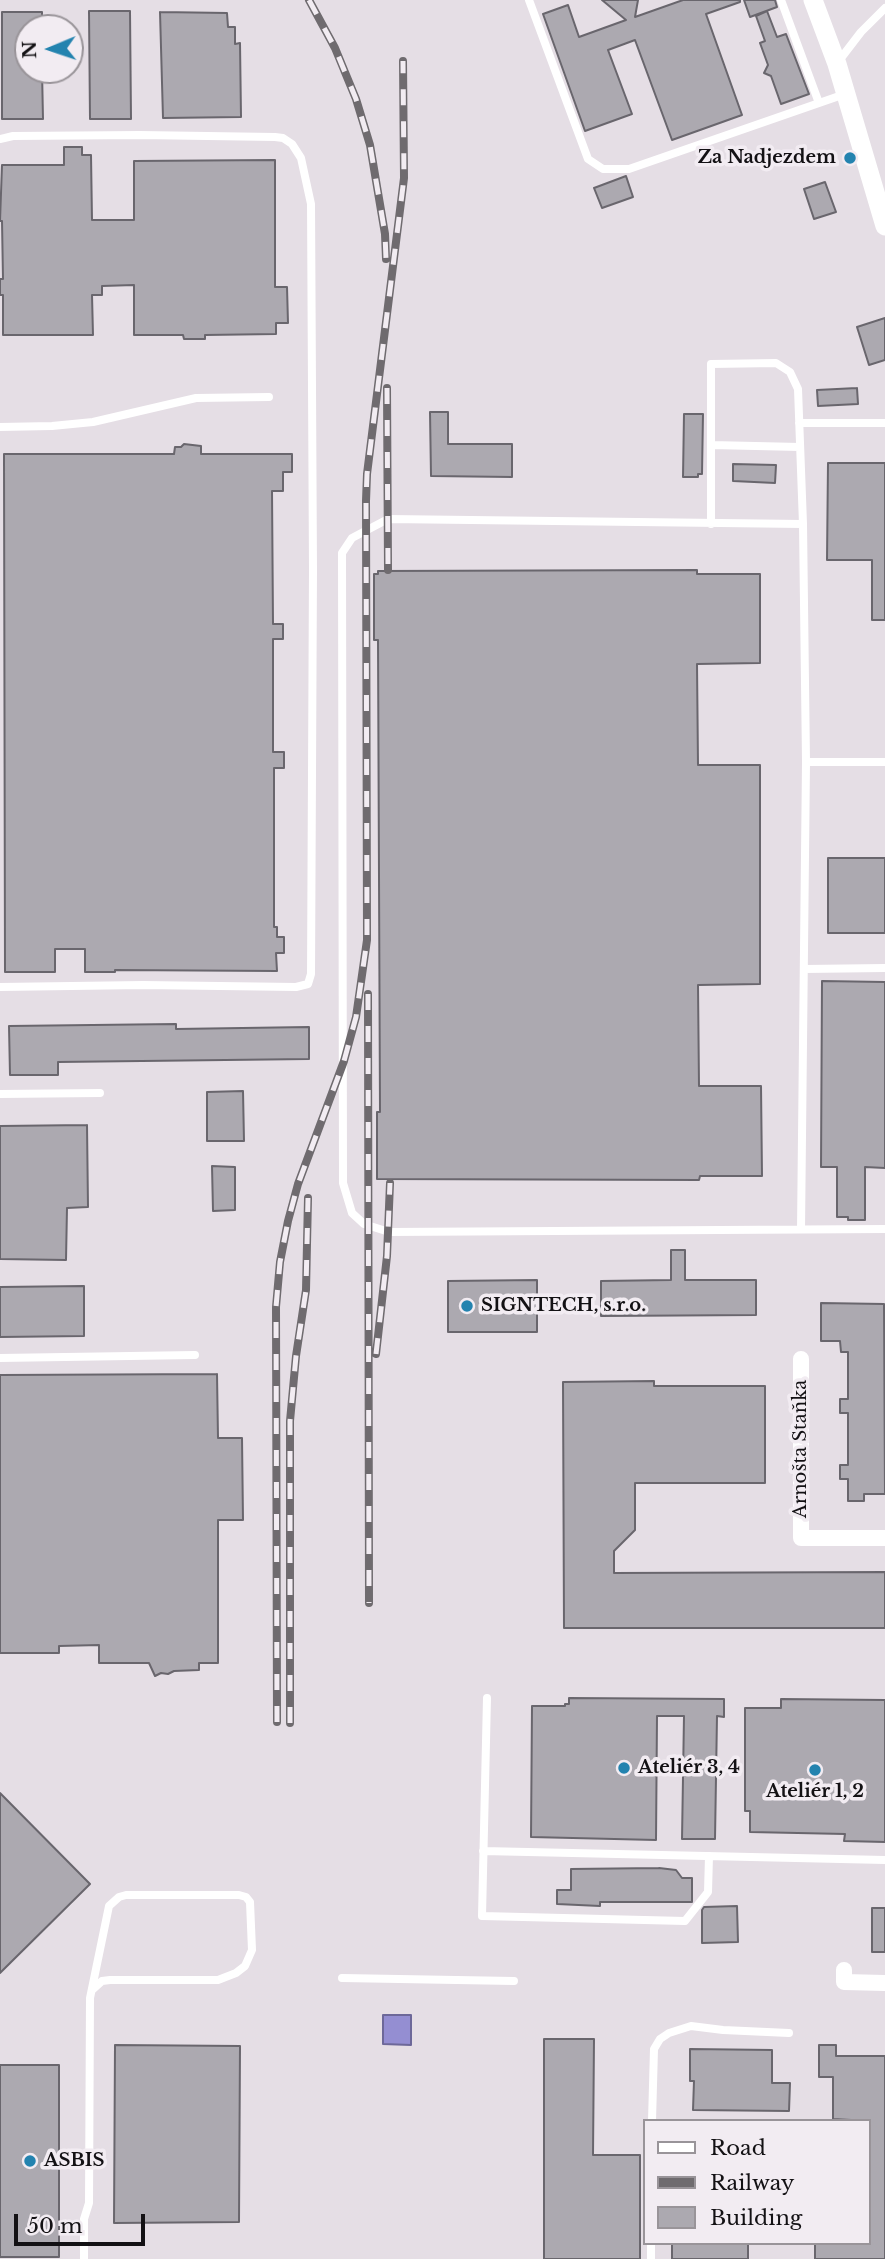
<!DOCTYPE html>
<meta charset="utf-8">
<style>
body{margin:0}
#map{position:relative;width:885px;height:2259px;overflow:hidden;background:#e5dee5;font-family:"Libre Baskerville",serif}
canvas{display:block}
.legend{position:absolute;left:643px;top:2119px;width:228px;height:126px;box-sizing:border-box;background:#f2ecf2;border:2px solid #999499;margin:0;padding:9px 12px;list-style:none;font-size:21px;color:#131114}
.legend li{display:flex;align-items:center;gap:14px;height:35px}
.legend b{width:35px;border:2px solid #999499}
.north{position:absolute;left:14px;top:14px;width:70px;height:70px;box-sizing:border-box;background:#f2ecf2;border:2px solid #999499;border-radius:50%;rotate:268deg;font-size:19px;font-weight:700;line-height:28px;text-align:center;color:#131114}
.north::after{content:'';display:block;margin:auto;width:24px;height:32px;background:#2383af;clip-path:polygon(50% 0,100% 100%,50% 72%,0 100%)}
.scale{position:absolute;left:14px;top:2214px;width:131px;height:32px;box-sizing:border-box;border:4px solid #131114;border-top:0;padding-left:9px;font-size:21px;line-height:24px;white-space:nowrap;color:#131114;-webkit-text-stroke:5px #f2ecf2;paint-order:stroke}
</style>
<div id="map">
<canvas width="885" height="2259"></canvas>
<ul class="legend">
<li><b style="height:9px;background:#fff"></b>Road</li>
<li><b style="height:9px;background:#6f6b6f"></b>Railway</li>
<li><b style="height:19px;background:#aca9b0"></b>Building</li>
</ul>
<div class="north">N</div>
<div class="scale">50 m</div>
</div>
<script>
const ctx = document.querySelector('canvas').getContext('2d');
ctx.lineJoin = 'round';
function fill(path, color) { ctx.fillStyle = color; ctx.fill(path, 'evenodd'); }
const shape = rows => new Path2D(rows.map(r => 'M' + r).join(''));
function trace(path, color, width, dash) { ctx.strokeStyle = color; ctx.lineWidth = width; ctx.lineCap = dash ? 'butt' : 'round'; ctx.setLineDash(dash || []); ctx.stroke(path); }
function label(font, color, halo, rows, align = 'center') {
  ctx.font = font + ' "Libre Baskerville",serif'; ctx.lineWidth = 7; ctx.setLineDash([]); ctx.textBaseline = 'middle'; ctx.strokeStyle = halo; ctx.fillStyle = color; for (const [text, x, y, turn = 0] of rows) {
    ctx.save(); ctx.translate(x, y); ctx.rotate((+turn || 0) * Math.PI / 180); ctx.textAlign = isNaN(turn) ? turn : align; if (halo) ctx.strokeText(text, 0, 0); ctx.fillText(text, 0, 0); ctx.restore();
  }
}
const water = shape([
 [383,2015,411,2015,411,2045,383,2044,383,2015]
]);
fill(water, '#948ed2');
trace(water, '#6d6899', 2);
const building = shape([
 [602,0,638,0,635,17,683,0,740,0,740,2,706,14,742,115,672,140,635,40,608,50,632,114,585,131,543,14,568,5,579,37,626,20,602,0],
 [744,0,775,0,777,7,750,17,744,0],
 [89,11,130,11,131,119,90,119,89,11],
 [767,11,777,37,786,34,809,94,781,104,771,76,764,73,768,65,760,43,765,41,756,16,767,11],
 [2,12,42,12,42,28,28,28,28,70,42,70,43,119,2,119,2,12],
 [160,12,227,13,228,27,235,27,235,44,240,43,241,117,163,118,160,12],
 [64,147,82,147,82,155,91,155,92,220,134,220,134,161,275,160,275,287,287,287,288,323,276,323,276,334,205,335,205,339,184,339,183,335,134,335,134,285,102,286,102,295,92,295,93,335,3,335,3,295,0,295,0,279,3,279,2,221,0,221,2,165,64,165,64,147],
 [626,176,633,197,602,208,594,188,626,176],
 [825,182,836,212,814,219,804,189,825,182],
 [885,318,885,360,869,365,857,327,885,318],
 [857,388,858,404,818,406,817,390,857,388],
 [430,412,448,412,448,444,512,444,512,477,431,476,430,412],
 [684,414,703,414,702,474,698,474,698,477,683,477,684,414],
 [184,444,201,446,201,454,292,454,292,472,283,472,283,491,272,491,273,624,283,624,283,639,273,639,273,752,284,752,284,768,274,768,274,927,277,927,277,937,284,937,284,953,276,953,277,971,115,970,115,972,85,972,85,949,55,949,55,972,5,972,4,454,174,454,175,447,181,447,184,444],
 [828,463,885,463,885,620,872,620,872,560,827,560,828,463],
 [733,464,776,465,775,483,733,481,733,464],
 [697,570,697,574,760,574,760,663,697,664,698,765,760,765,760,984,698,985,699,1086,761,1086,762,1176,700,1176,699,1180,377,1179,377,1112,380,1112,378,640,374,640,374,574,378,574,378,571,697,570],
 [828,858,885,858,885,933,828,933,828,858],
 [822,981,885,982,885,1168,865,1167,865,1220,848,1220,848,1217,837,1217,837,1167,821,1167,822,981],
 [176,1024,176,1029,309,1027,309,1059,58,1062,58,1075,10,1075,9,1026,176,1024],
 [243,1091,244,1141,207,1141,207,1092,243,1091],
 [87,1125,88,1207,67,1208,66,1260,0,1259,0,1126,87,1125],
 [212,1166,235,1167,235,1210,213,1211,212,1166],
 [671,1250,685,1250,685,1280,756,1280,756,1315,601,1316,601,1281,671,1280,671,1250],
 [537,1280,537,1332,448,1332,448,1281,537,1280],
 [84,1286,84,1336,0,1337,0,1287,84,1286],
 [821,1303,884,1304,885,1494,864,1494,864,1501,848,1501,848,1479,840,1479,840,1465,848,1465,848,1413,840,1413,840,1399,848,1399,848,1352,841,1352,840,1341,821,1341,821,1303],
 [217,1374,218,1438,242,1438,243,1520,218,1520,218,1663,199,1663,199,1670,174,1671,168,1674,161,1673,155,1676,149,1663,99,1663,99,1645,59,1646,59,1653,0,1653,0,1375,217,1374],
 [654,1381,654,1386,765,1386,765,1483,635,1483,635,1530,614,1551,614,1573,885,1572,885,1628,564,1628,563,1382,654,1381],
 [569,1698,724,1699,724,1717,717,1716,715,1839,682,1839,684,1716,657,1716,656,1840,531,1837,532,1706,565,1706,565,1704,569,1704,569,1698],
 [781,1699,885,1700,885,1842,844,1841,845,1834,750,1832,750,1811,745,1811,745,1708,781,1708,781,1699],
 [0,1793,90,1884,0,1973,0,1793],
 [659,1868,676,1870,682,1878,692,1878,692,1902,600,1902,600,1906,557,1904,557,1890,571,1890,571,1869,659,1868],
 [737,1906,738,1942,702,1943,702,1910,704,1907,737,1906],
 [872,1908,885,1908,885,1952,872,1952,872,1908],
 [544,2039,594,2039,593,2155,640,2155,640,2259,544,2259,544,2039],
 [115,2045,240,2046,239,2222,114,2223,115,2045],
 [819,2045,836,2045,836,2056,885,2056,885,2259,815,2259,815,2243,869,2243,869,2121,833,2119,833,2077,819,2077,819,2045],
 [690,2049,772,2050,772,2083,790,2083,789,2111,693,2110,694,2081,690,2081,690,2049],
 [0,2065,59,2065,59,2257,0,2257,0,2065],
 [672,2243,748,2243,748,2259,672,2259,672,2243]
]);
fill(building, '#aca9b0');
trace(building, '#69666d', 2);
trace(shape([
 [529,0,588,159,603,169,629,169,845,94],
 [781,0,819,103],
 [838,62,861,32,885,8],
 [0,139,13,136,140,135,275,137,283,138,292,144,301,158,311,204,313,570,311,974,308,984,296,987,143,985,0,987],
 [799,423,885,423],
 [0,427,52,426,93,422,196,398,269,397],
 [711,445,800,447],
 [711,524,711,364,776,363,790,372,798,389,803,524,806,762,801,1229],
 [803,524,388,519,352,538,342,553,343,1183,352,1213,364,1224,389,1232,885,1229],
 [806,762,885,762],
 [804,969,885,968],
 [0,1094,100,1093],
 [0,1358,195,1355],
 [487,1698,482,1916,685,1921,708,1892,709,1856],
 [483,1851,885,1860],
 [342,1978,514,1981],
 [652,2121,654,2049,660,2039,669,2033,691,2026,723,2030,789,2033],
 [84,2259,84,2219,89,2203,90,1998,109,1906,119,1897,126,1895,239,1895,246,1897,250,1902,252,1950,245,1966,236,1973,218,1980,110,1980,102,1981,92,1990],
 [651,2259,651,2243]
]), '#fff', 8);
trace(shape([
 [801,1359,801,1538,885,1538],
 [844,1970,844,1982,885,1983]
]), '#fff', 16);
trace(shape([
 [813,0,837,64,885,226]
]), '#fff', 19);
const rail = shape([
 [309,0,335,48,356,99,370,145,385,234,386,259],
 [387,388,388,570],
 [368,994,369,1603],
 [376,1354,387,1256,390,1183],
 [277,1722,276,1307,280,1262,288,1221,298,1184,344,1061,356,1017,367,940,366,501,367,474,404,178,403,61],
 [290,1723,290,1421,296,1356,306,1290,308,1198]
]);
trace(rail, '#6f6b6f', 8);
trace(rail, '#f2ecf2', 5, [16]);
for (const [x, y, r, color] of [
 [850,158,7,"#2383af"],
 [467,1306,7,"#2383af"],
 [624,1768,7,"#2383af"],
 [815,1770,7,"#2383af"],
 [30,2161,7,"#2383af"]
]) { const dot = new Path2D(); dot.arc(x, y, r, 0, 2 * Math.PI); ctx.fillStyle = color; ctx.fill(dot); trace(dot, '#f2ecf2', 2.5); }
label('bold 18px', '#131114', '#f2ecf2', [
 ["Za Nadjezdem",836,158,"right"],
 ["SIGNTECH, s.r.o.",481,1306],
 ["Ateliér 3, 4",638,1768],
 ["Ateliér 1, 2",815,1792,"center"],
 ["ASBIS",44,2161]
], 'left');
label('18px', '#131114', '#f2ecf2', [
 ["Arnošta Staňka",801,1449,-90]
]);
</script>
